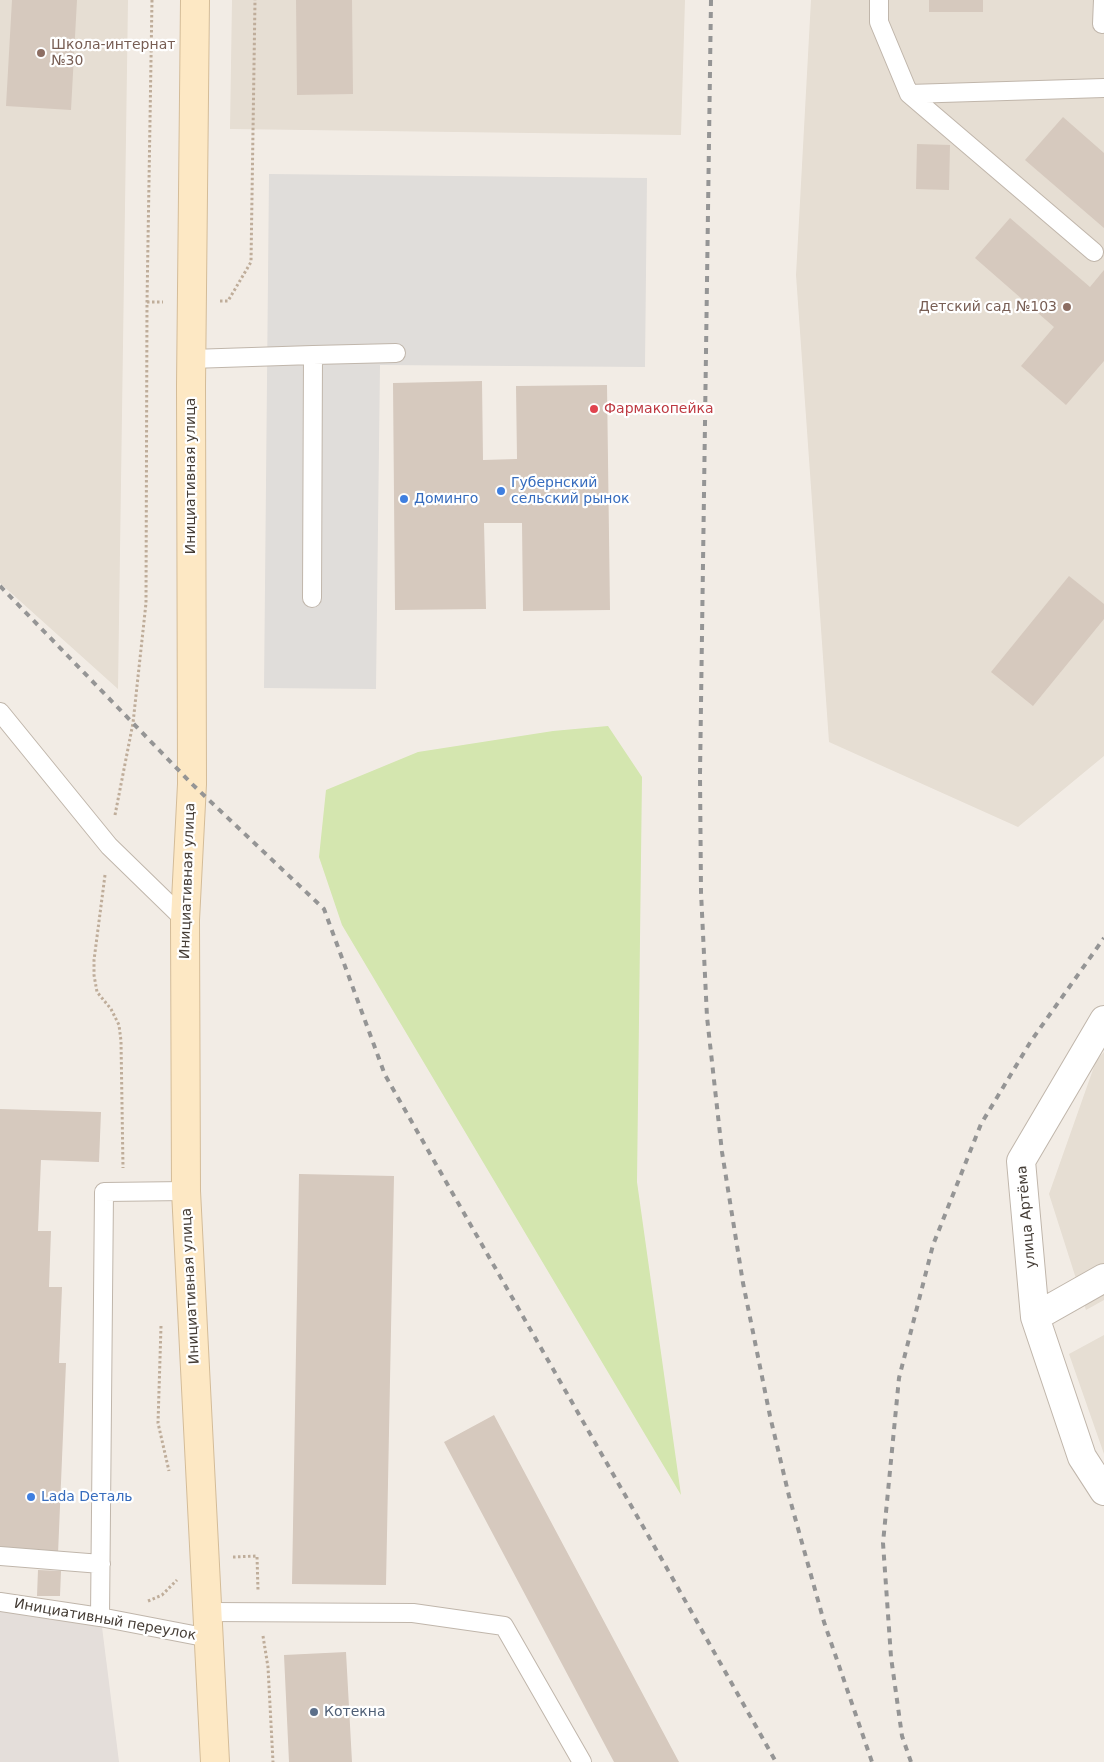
<!DOCTYPE html>
<meta charset="utf-8">
<style>
body{margin:0}
canvas{display:block;background:#f2ece5}
</style>
<canvas width="1104" height="1762"></canvas>
<script>
const ctx = document.querySelector('canvas').getContext('2d');
ctx.lineJoin = 'round';
function fill(path, color) { ctx.fillStyle = color; ctx.fill(path, 'evenodd'); }
const shape = rows => new Path2D(rows.map(r => 'M' + r).join(''));
function trace(path, color, width, dash) { ctx.strokeStyle = color; ctx.lineWidth = width; ctx.lineCap = dash ? 'butt' : 'round'; ctx.setLineDash(dash || []); ctx.stroke(path); }
function label(font, color, halo, rows, align = 'center') {
  ctx.font = font + ' "DejaVu Sans",sans-serif'; ctx.lineWidth = 4.5; ctx.setLineDash([]); ctx.textBaseline = 'middle'; ctx.strokeStyle = halo; ctx.fillStyle = color; for (const [text, x, y, turn = 0] of rows) {
    ctx.save(); ctx.translate(x, y); ctx.rotate((+turn || 0) * Math.PI / 180); ctx.textAlign = isNaN(turn) ? turn : align; if (halo) ctx.strokeText(text, 0, 0); ctx.fillText(text, 0, 0); ctx.restore();
  }
}
fill(shape([
 [0,0,128,0,118,689,0,583],
 [232,0,685,0,681,135,230,129],
 [811,0,1104,0,1104,756,1018,827,829,742,796,275],
 [1104,1052,1104,1300,1086,1310,1049,1194,1096,1061],
 [1104,1335,1104,1454,1069,1354]
]), '#e6ded3');
fill(shape([
 [0,1595,102,1627,119,1762,0,1762]
]), '#e4deda');
fill(shape([
 [608,726,642,777,637,1182,681,1495,342,925,319,857,326,790,418,752,553,731]
]), '#d4e6af');
fill(shape([
 [269,174,647,178,645,367,380,365,376,689,264,688]
]), '#e0ddda');
fill(shape([
 [12,0,77,0,71,110,6,106],
 [296,0,352,0,353,94,297,95],
 [929,0,983,0,983,12,929,12],
 [1063,117,1104,153,1104,228,1025,160],
 [917,144,950,145,949,190,916,189],
 [1010,218,1090,287,1104,270,1104,361,1066,405,1021,366,1054,327,975,258],
 [482,381,483,460,517,459,516,386,607,385,610,610,523,611,522,523,484,523,486,609,395,610,393,383],
 [1069,576,1104,604,1104,619,1033,706,991,672],
 [0,1109,101,1112,99,1162,41,1160,38,1231,51,1231,49,1287,62,1287,59,1363,66,1363,58,1554,0,1552],
 [299,1174,394,1176,386,1585,292,1584],
 [494,1415,679,1762,614,1762,444,1442],
 [38,1570,61,1571,60,1596,37,1596],
 [346,1652,352,1762,289,1762,284,1655]
]), '#d6c9be');
const service = shape([
 [879,0,879,22,909,94,1094,252],
 [1102,24,1103,0],
 [909,94,1104,88],
 [313,355,396,353],
 [191,359,313,355,312,598],
 [0,712,109,846,185,920],
 [0,1556,101,1564],
 [0,1602,100,1617,209,1638],
 [208,1612,413,1613,504,1626,582,1762],
 [100,1617,104,1192,186,1191]
]);
const minor = shape([
 [1104,1020,1021,1161,1035,1317,1082,1457,1104,1491],
 [1035,1317,1104,1278]
]);
const secondary = shape([
 [195,0,191,386,192,784,185,920,186,1191,215,1762]
]);
trace(service, '#c0b6ab', 20);
trace(minor, '#c0b6ab', 30);
trace(secondary, '#d4bc98', 30);
trace(shape([
 [220,301,228,301,251,262,255,0],
 [147,302,163,302],
 [115,815,133,723,146,603,147,302,152,0],
 [105,875,94,960,94,975,97,992,111,1009,119,1025,121,1041,123,1168],
 [161,1326,158,1423,169,1471],
 [233,1557,257,1556,258,1590],
 [148,1601,162,1595,177,1580],
 [263,1636,268,1667,273,1762]
]), '#bfad9a', 3, [2.5, 2.5]);
trace(service, '#fff', 18);
trace(minor, '#fff', 28);
trace(secondary, '#fde8c4', 28);
trace(shape([
 [711,0,700,775,701,892,707,1017,722,1152,743,1283,770,1416,789,1496,824,1622,872,1762],
 [0,586,192,784,324,909,385,1075,669,1572,776,1762],
 [911,1762,902,1736,891,1657,883,1543,899,1378,933,1245,981,1124,1031,1041,1104,938]
]), '#959595', 4, [6, 6]);
for (const [x, y, r, color] of [
 [41,53,5,"#8d6e63"],
 [1067,307,5,"#8d6e63"],
 [594,409,5,"#e0444e"],
 [501,491,5,"#3f7fe0"],
 [404,499,5,"#3f7fe0"],
 [31,1497,5,"#3f7fe0"],
 [314,1712,5,"#5c6f8a"]
]) { const dot = new Path2D(); dot.arc(x, y, r, 0, 2 * Math.PI); ctx.fillStyle = color; ctx.fill(dot); trace(dot, '#fff', 2); }
label('14px', '#785e54', '#fff', [
 ["Школа-интернат",51,45],
 ["№30",51,61],
 ["Детский сад №103",1057,307,"right"]
], 'left');
label('14px', '#be3a42', '#fff', [
 ["Фармакопейка",604,409]
], 'left');
label('14px', '#443c35', '#fff', [
 ["Инициативная улица",191,476,-90],
 ["Инициативная улица",188,881,-88],
 ["улица Артёма",1027,1217,-95],
 ["Инициативная улица",191,1286,-93],
 ["Инициативный переулок",105,1620,10]
]);
label('14px', '#366cbe', '#fff', [
 ["Губернский",511,483],
 ["сельский рынок",511,499],
 ["Доминго",414,499],
 ["Lada Dеталь",41,1497]
], 'left');
label('14px', '#4e5e75', '#fff', [
 ["Котекна",324,1712]
], 'left');
</script>
